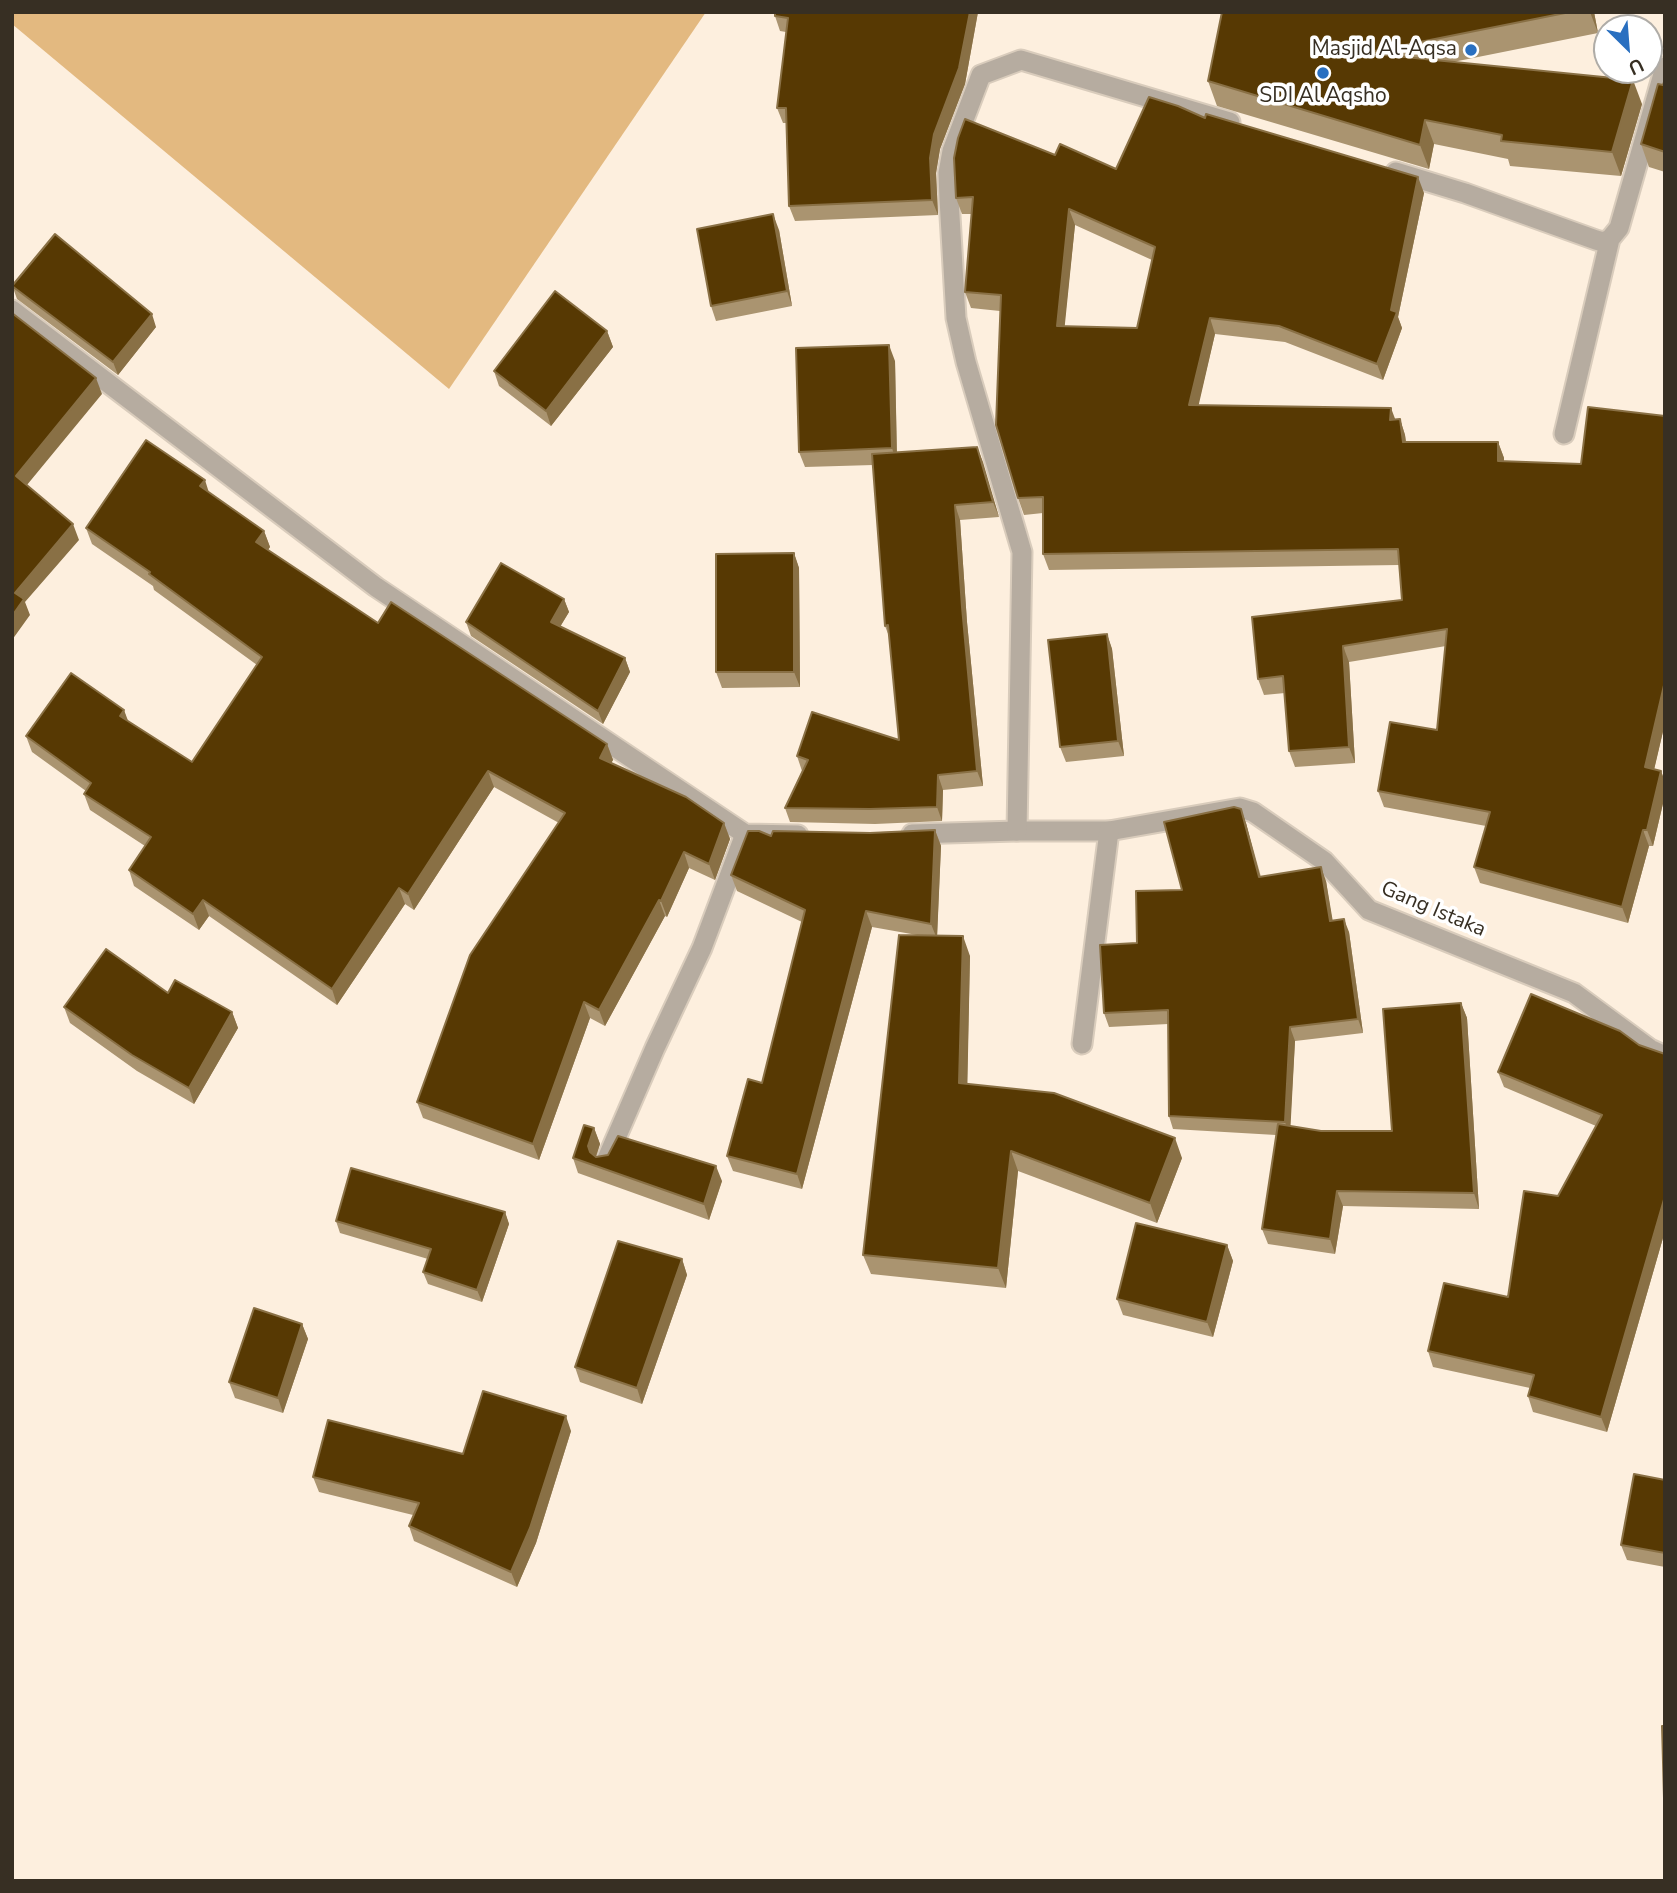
<!DOCTYPE html>
<style>
body{margin:0}
#map{position:relative;width:1677px;height:1893px;overflow:hidden;background:#fdefde;font-family:"Nunito Sans",sans-serif}
canvas{display:block}
.frame{position:absolute;inset:0;border:14px solid #372f23;pointer-events:none}
.north{position:absolute;left:1593px;top:14px;width:70px;height:70px;box-sizing:border-box;background:#fff;border:2px solid #afaca7;border-radius:50%;rotate:155deg;font-size:19px;font-weight:700;line-height:28px;text-align:center;color:#372f23}
.north::after{content:'';display:block;margin:auto;width:24px;height:32px;background:#296fc0;clip-path:polygon(50% 0,100% 100%,50% 72%,0 100%)}
</style>
<div id="map">
<canvas width="1677" height="1893"></canvas>
<div class="frame"></div>
<div class="north">U</div>
</div>
<script>
const ctx = document.querySelector('canvas').getContext('2d');
ctx.lineJoin = 'round';
function fill(path, color) { ctx.fillStyle = color; ctx.fill(path, 'evenodd'); }
const shape = rows => new Path2D(rows.map(r => 'M' + r).join(''));
function trace(path, color, width, dash) { ctx.strokeStyle = color; ctx.lineWidth = width; ctx.lineCap = dash ? 'butt' : 'round'; ctx.setLineDash(dash || []); ctx.stroke(path); }
function label(font, color, halo, rows, align = 'center') {
  ctx.font = font + ' "Nunito Sans",sans-serif'; ctx.lineWidth = 7; ctx.setLineDash([]); ctx.textBaseline = 'middle'; ctx.strokeStyle = halo; ctx.fillStyle = color; for (const [text, x, y, turn = 0] of rows) {
    ctx.save(); ctx.translate(x, y); ctx.rotate((+turn || 0) * Math.PI / 180); ctx.textAlign = isNaN(turn) ? turn : align; if (halo) ctx.strokeText(text, 0, 0); ctx.fillText(text, 0, 0); ctx.restore();
  }
}
fill(shape([
 [12,12,706,12,449,389,12,24]
]), '#e3b980');
const service = shape([
 [12,310,376,587,745,834,798,835],
 [912,834,1017,831,1109,831,1240,808,1253,812,1324,861,1369,910,1574,993,1650,1049,1665,1056]
]);
const minor = shape([
 [1396,172,1465,193,1596,240,1603,242,1610,239,1619,228,1665,67],
 [1564,434,1610,239],
 [1017,831,1022,552,966,362,956,318,949,199,948,173,952,151,981,75,1021,60,1230,122],
 [1082,1044,1109,831],
 [606,1161,655,1048,702,948,745,834]
]);
trace(service, '#d9ccbc', 23);
trace(minor, '#d9ccbc', 23);
trace(service, '#b6aca0', 19);
trace(minor, '#b6aca0', 19);
fill(shape([
 [775,12,978,12,965,84,940,149,936,173,938,215,795,221,789,206,786,123,783,123,777,108,786,32,780,31,775,16],
 [1222,12,1594,12,1598,33,1453,62,1642,104,1621,176,1510,166,1508,159,1434,144,1429,169,1217,106,1208,81],
 [1665,79,1665,172,1649,167,1641,144],
 [1205,118,1424,193,1398,317,1402,328,1383,380,1285,342,1215,334,1198,405,1395,419,1400,419,1405,435,1406,442,1498,442,1504,458,1504,462,1581,464,1665,416,1665,723,1654,769,1661,771,1665,782,1665,795,1653,846,1649,846,1628,923,1480,883,1474,867,1486,826,1384,807,1378,791,1437,730,1446,646,1349,662,1355,763,1295,767,1289,751,1285,693,1264,695,1258,679,1402,600,1399,565,1049,570,1043,554,1043,513,1024,515,1018,498,1000,311,971,308,965,292,972,214,962,214,956,198,1055,155,1116,169],
 [1075,225,1152,260,1137,328,1064,327],
 [779,230,792,306,716,321,711,306],
 [12,285,156,327,118,375,17,299],
 [607,331,613,347,551,426,499,386,494,371],
 [895,361,897,453,977,447,999,517,960,520,967,622,983,786,943,790,942,821,875,824,790,822,785,808,802,771,797,756,899,740,890,639,885,626,873,465,805,467,799,452],
 [209,493,264,531,270,547,268,550,378,623,607,744,613,760,611,763,724,823,730,839,715,880,689,868,667,917,665,916,605,1026,590,1018,539,1160,423,1118,417,1102,559,823,494,787,414,910,405,904,337,1005,209,916,199,930,134,886,129,870,145,846,90,810,84,794,86,791,32,752,26,736,124,710,127,721,192,762,257,665,154,590,153,586,92,544,86,528],
 [794,553,799,568,800,687,722,688,716,672],
 [564,599,569,612,560,627,625,658,630,672,603,724,471,636,466,622],
 [1107,634,1112,649,1124,756,1066,762,1060,747],
 [1246,823,1261,877,1326,881,1332,920,1349,932,1363,1033,1295,1041,1290,1126,1321,1131,1392,1131,1461,1003,1467,1018,1479,1209,1343,1206,1335,1254,1268,1244,1262,1229,1276,1135,1173,1129,1169,1116,1168,1024,1109,1027,1104,1013,1137,943,1182,890],
 [935,830,941,846,937,935,970,956,967,1084,1182,1158,1157,1223,1018,1171,1006,1288,871,1274,863,1255,917,935,872,927,802,1189,733,1171,727,1156,762,1083,802,922,737,891,731,875,771,836],
 [168,993,232,1012,238,1028,194,1104,137,1071,70,1023,64,1007],
 [1639,1045,1665,1054,1665,1231,1607,1432,1533,1412,1528,1396,1530,1388,1433,1367,1428,1351,1508,1297,1558,1196,1596,1126,1504,1087,1498,1072],
 [594,1128,600,1144,596,1157,722,1181,709,1220,578,1173,573,1158],
 [505,1212,509,1224,482,1302,428,1284,423,1272,428,1259,340,1233,336,1221],
 [1227,1245,1233,1261,1213,1337,1123,1315,1117,1299],
 [682,1259,687,1275,642,1404,580,1382,575,1367],
 [302,1324,308,1339,283,1413,235,1398,229,1382],
 [571,1431,536,1543,517,1587,414,1541,409,1526,413,1515,319,1492,313,1477,463,1454],
 [1665,1480,1665,1567,1627,1560,1621,1545]
]), '#aa9470');
fill(shape([
 [970,12,978,12,965,84,940,149,936,173,938,215,932,200,930,158,934,134],
 [1590,12,1594,12,1598,33],
 [1633,80,1642,104,1621,176,1612,152],
 [1425,120,1434,144,1429,169,1420,145],
 [1418,177,1424,193,1398,317,1402,328,1383,380,1377,364,1391,310],
 [1069,209,1075,225,1063,343,1057,326],
 [773,214,779,230,792,306,787,291],
 [152,314,156,327,118,375,113,362],
 [1210,318,1215,334,1195,421,1189,405],
 [607,331,613,347,551,426,546,411],
 [889,345,895,361,897,464,892,448],
 [96,378,102,394,22,491,16,476],
 [1391,408,1397,424,1390,420],
 [1400,419,1405,435,1408,458,1403,442],
 [1498,442,1504,458,1503,478,1498,461],
 [977,447,983,462,999,517,993,502],
 [205,480,210,496,200,486],
 [955,505,960,520,967,622,983,786,977,771,962,607],
 [73,524,79,540,25,602,30,615,12,640,12,616,15,593],
 [264,531,270,547,262,558,256,542],
 [794,553,799,568,800,687,794,672],
 [564,599,569,612,555,635,551,622],
 [1107,634,1112,649,1124,756,1118,741],
 [1343,646,1349,662,1355,763,1349,747],
 [625,658,630,672,603,724,598,711],
 [1665,681,1665,723,1651,783,1645,767],
 [124,710,130,726,120,716],
 [607,744,613,760,605,774,600,758],
 [488,771,494,787,414,910,408,894],
 [1661,771,1665,782,1665,795,1653,846,1647,830],
 [938,775,943,790,942,821,937,807],
 [1241,809,1246,823,1264,891,1259,877],
 [724,823,730,839,715,880,709,864],
 [935,830,941,846,937,939,931,924],
 [1643,830,1649,846,1628,923,1622,907],
 [684,852,689,868,667,917,661,901],
 [1321,867,1326,881,1335,934,1330,921],
 [399,888,405,904,337,1005,332,989],
 [203,900,209,916,199,930,193,914],
 [659,900,665,916,605,1026,599,1010],
 [866,911,872,927,802,1189,797,1174],
 [1344,919,1349,932,1363,1033,1358,1019],
 [963,936,970,956,967,1103,959,1083],
 [584,1002,590,1018,539,1160,533,1144],
 [1461,1003,1467,1018,1479,1209,1474,1193],
 [232,1012,238,1028,194,1104,189,1088],
 [1290,1027,1295,1041,1290,1136,1285,1122],
 [594,1128,600,1144,594,1162,596,1168,588,1146],
 [1175,1138,1182,1158,1157,1223,1150,1203],
 [1011,1151,1018,1171,1006,1288,998,1268],
 [716,1166,722,1181,709,1220,704,1204],
 [1337,1191,1343,1206,1335,1254,1330,1239],
 [1665,1196,1665,1231,1607,1432,1601,1417],
 [505,1212,509,1224,482,1302,477,1290],
 [1227,1245,1233,1261,1213,1337,1207,1322],
 [682,1259,687,1275,642,1404,637,1388],
 [302,1324,308,1339,283,1413,278,1398],
 [566,1416,571,1431,536,1543,517,1587,511,1572]
]), '#897045');
const building = shape([
 [775,12,970,12,959,68,934,134,930,158,932,200,789,206,786,108,777,108,788,18,775,16,775,12],
 [1222,12,1570,12,1365,53,1633,80,1612,152,1501,141,1502,135,1425,120,1420,145,1208,81,1222,12],
 [1665,79,1665,152,1641,144,1658,84,1663,85,1665,79],
 [1149,97,1178,106,1205,118,1206,114,1418,177,1391,310,1397,312,1377,364,1279,326,1210,318,1189,405,1391,408,1390,420,1400,419,1403,442,1498,442,1498,461,1581,464,1588,407,1665,416,1665,681,1645,767,1661,771,1647,830,1643,830,1622,907,1474,867,1490,812,1378,791,1390,722,1437,730,1447,629,1343,646,1349,747,1289,751,1283,676,1258,679,1252,617,1402,600,1398,549,1043,554,1043,497,1018,498,996,425,1001,295,965,292,973,197,956,198,954,158,958,138,965,119,1055,155,1060,144,1116,169,1149,97],
 [1069,209,1155,247,1137,328,1057,326,1069,209],
 [773,214,787,291,711,306,697,229,773,214],
 [55,234,152,314,113,362,12,286,55,234],
 [555,291,607,331,546,411,494,371,555,291],
 [12,313,96,378,16,476,73,524,15,593,24,599,12,616,12,313],
 [889,345,892,448,799,452,796,348,889,345],
 [146,440,205,480,200,486,264,531,256,542,378,623,391,602,607,744,600,758,686,797,724,823,709,864,684,852,661,901,659,900,599,1010,584,1002,533,1144,417,1102,470,955,565,813,488,771,408,894,399,888,332,989,203,900,193,914,129,870,151,837,84,794,91,783,26,736,71,673,124,710,120,716,192,762,262,657,149,574,150,572,86,528,146,440],
 [977,447,993,502,955,505,962,607,977,771,938,775,937,807,870,809,785,808,808,760,797,756,812,712,899,740,888,625,885,626,872,454,977,447],
 [794,553,794,672,716,672,716,554,794,553],
 [501,563,564,599,551,622,625,658,598,711,466,622,501,563],
 [1107,634,1118,741,1060,747,1048,640,1107,634],
 [1234,807,1241,809,1259,877,1321,867,1330,921,1344,919,1358,1019,1290,1027,1285,1122,1169,1116,1168,1010,1104,1013,1100,945,1137,943,1136,891,1182,890,1164,822,1234,807],
 [935,830,931,924,866,911,797,1174,727,1156,748,1079,762,1083,805,910,731,875,748,831,759,831,771,836,773,831,870,833,935,830],
 [899,935,963,936,959,1083,1054,1093,1175,1138,1150,1203,1011,1151,998,1268,863,1255,899,935],
 [106,949,168,993,175,980,232,1012,189,1088,132,1055,64,1007,106,949],
 [1531,994,1620,1031,1639,1045,1665,1054,1665,1196,1601,1417,1528,1396,1534,1375,1428,1351,1444,1283,1508,1297,1524,1191,1558,1196,1602,1115,1498,1072,1531,994],
 [1461,1003,1474,1193,1337,1191,1330,1239,1262,1229,1278,1124,1321,1131,1392,1131,1383,1009,1461,1003],
 [584,1125,594,1128,588,1146,590,1152,596,1157,608,1155,618,1136,716,1166,704,1204,573,1158,584,1125],
 [351,1168,505,1212,477,1290,423,1272,431,1249,336,1221,351,1168],
 [1136,1223,1227,1245,1207,1322,1117,1299,1136,1223],
 [618,1241,682,1259,637,1388,575,1367,618,1241],
 [254,1308,302,1324,278,1398,229,1382,254,1308],
 [483,1391,566,1416,530,1528,511,1572,409,1526,419,1503,313,1477,328,1420,463,1454,483,1391],
 [1634,1474,1665,1480,1665,1553,1621,1545,1634,1474],
 [1662,1726,1665,1726,1664,1798,1662,1726]
]);
fill(building, '#573903');
trace(building, '#897045', 2);
for (const [x, y, r, color] of [
 [1471,50,7,"#296fc0"],
 [1323,73,7,"#296fc0"]
]) { const dot = new Path2D(); dot.arc(x, y, r, 0, 2 * Math.PI); ctx.fillStyle = color; ctx.fill(dot); trace(dot, '#fff', 2.5); }
label('21px', '#372f23', '#fff', [
 ["Masjid Al-Aqsa",1457,50],
 ["SDI Al Aqsho",1323,97,"center"]
], 'right');
label('21px', '#372f23', '#fff', [
 ["Gang Istaka",1433,910,23]
]);
</script>
